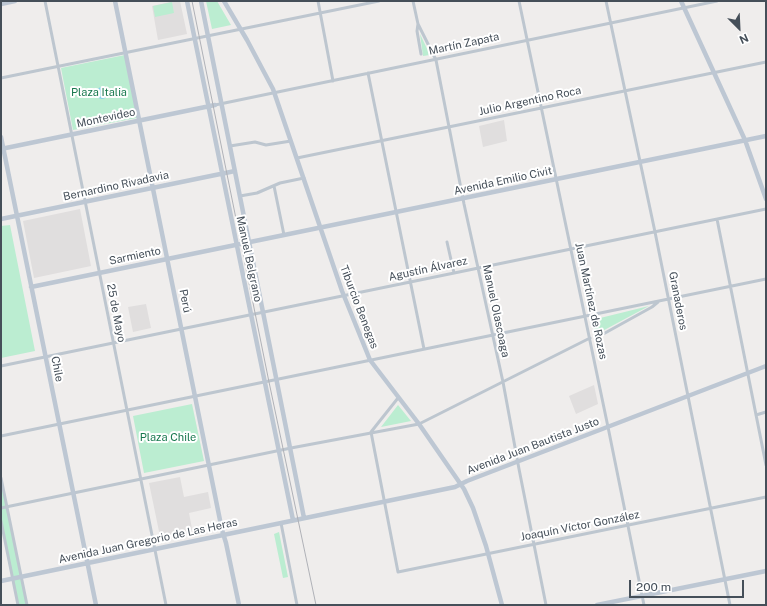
<!DOCTYPE html>
<meta charset="utf-8">
<style>
body{margin:0}
#map{position:relative;width:767px;height:606px;overflow:hidden;background:#efedec;font-family:"Public Sans",sans-serif}
canvas{display:block}
.frame{position:absolute;inset:0;border:2px solid #454f59;pointer-events:none}
.north{position:absolute;left:719px;top:8px;width:40px;height:40px;-webkit-text-stroke:3px #fff;paint-order:stroke;rotate:156deg;font-size:11px;font-weight:700;line-height:16px;text-align:center;color:#454f59}
.north::after{content:'';display:block;margin:auto;width:14px;height:18px;background:#454f59;clip-path:polygon(50% 0,100% 100%,50% 72%,0 100%)}
.scale{position:absolute;left:629px;top:580px;width:115px;height:18px;box-sizing:border-box;border:2px solid #454f59;border-top:0;padding-left:5px;font-size:12px;line-height:14px;white-space:nowrap;color:#454f59;-webkit-text-stroke:3px #fff;paint-order:stroke}
</style>
<div id="map">
<canvas width="767" height="606"></canvas>
<div class="frame"></div>
<div class="north">N</div>
<div class="scale">200 m</div>
</div>
<script>
const ctx = document.querySelector('canvas').getContext('2d');
ctx.lineJoin = 'round';
function fill(path, color) { ctx.fillStyle = color; ctx.fill(path, 'evenodd'); }
const shape = rows => new Path2D(rows.map(r => 'M' + r).join(''));
function trace(path, color, width, dash) { ctx.strokeStyle = color; ctx.lineWidth = width; ctx.lineCap = dash ? 'butt' : 'round'; ctx.setLineDash(dash || []); ctx.stroke(path); }
function label(font, color, halo, rows, align = 'center') {
  ctx.font = font + ' "Public Sans",sans-serif'; ctx.lineWidth = 4; ctx.setLineDash([]); ctx.textBaseline = 'middle'; ctx.strokeStyle = halo; ctx.fillStyle = color; for (const [text, x, y, turn = 0] of rows) {
    ctx.save(); ctx.translate(x, y); ctx.rotate((+turn || 0) * Math.PI / 180); ctx.textAlign = isNaN(turn) ? turn : align; if (halo) ctx.strokeText(text, 0, 0); ctx.fillText(text, 0, 0); ctx.restore();
  }
}
fill(shape([
 [175,1,180,1,187,34,158,40,152,6],
 [504,120,507,141,483,147,479,126],
 [80,209,91,266,34,278,23,221],
 [146,304,151,328,133,332,128,307],
 [594,385,598,404,576,414,569,396],
 [180,477,184,497,208,492,211,508,189,513,193,534,161,541,149,483]
]), '#e0dede');
fill(shape([
 [206,1,217,1,231,25,212,29],
 [172,2,174,13,155,17,153,6],
 [420,34,430,55,423,56],
 [125,55,137,118,73,130,61,68],
 [10,225,35,351,1,358,1,226],
 [649,306,595,335,592,320],
 [192,404,204,461,144,473,133,416],
 [398,405,411,421,381,427],
 [1,478,27,605,18,605,1,521],
 [279,532,288,577,283,578,274,534]
]), '#bbedd1');
fill(shape([
 '96 93a6 6 0 1 1 12 0a6 6 0 1 1-12 0Z'
]), '#89d0e9');
trace(shape([
 [45,1,166,605],
 [318,1,333,81],
 [413,1,418,24,436,60,464,204,503,382,519,469,546,605],
 [519,1,608,427,644,605],
 [606,1,655,232,730,605],
 [418,24,417,31,421,54],
 [368,73,424,349],
 [1,78,379,1],
 [215,105,717,1],
 [230,146,255,142,266,145,291,141],
 [297,158,766,62],
 [274,186,284,235],
 [240,196,257,193,280,183,304,178],
 [717,219,766,465],
 [447,242,454,273],
 [596,338,652,307,658,302],
 [1,366,766,209],
 [398,398,371,432,398,572,766,497],
 [756,415,766,412],
 [1,436,766,279],
 [1,478,27,605],
 [1,508,291,448,419,424,590,338],
 [1,521,18,605],
 [281,523,297,605]
]), '#bdc6cf', 3);
trace(shape([
 [115,1,222,530,226,543,239,605],
 [187,1,293,520],
 [201,1,304,518],
 [224,1,247,40,273,89,342,291,370,360,419,424,464,489,473,508,486,546,502,605],
 [681,1,745,140,766,199],
 [1,4,15,1],
 [1,137,96,605],
 [1,149,215,105],
 [1,219,235,171],
 [31,287,766,136],
 [1,581,455,487,467,481,766,366],
 [597,605,766,571]
]), '#bdc7d3', 4.5);
trace(shape([
 [192,1,269,382,316,605]
]), '#afb1b7', 1);
label('11px', '#454f59', '#fff', [
 ["Martín Zapata",464,44,-12],
 ["Julio Argentino Roca",530,101,-12],
 ["Montevideo",106,118,-12],
 ["Avenida Emilio Civit",503,181,-12],
 ["Bernardino Rivadavia",116,186,-12],
 ["Sarmiento",135,256,-12],
 ["Manuel Belgrano",249,259,78],
 ["Agustín Álvarez",428,269,-12],
 ["Perú",185,301,79],
 ["Juan Martínez de Rozas",591,301,78],
 ["Granaderos",678,301,79],
 ["Tiburcio Benegas",359,307,69],
 ["Manuel Olascoaga",496,311,78],
 ["25 de Mayo",116,313,79],
 ["Chile",57,369,79],
 ["Avenida Juan Bautista Justo",533,446,-21],
 ["Joaquín Víctor González",580,526,-11],
 ["Avenida Juan Gregorio de Las Heras",148,541,-12]
]);
label('11px', '#18784e', '#fff', [
 ["Plaza Italia",99,93],
 ["Plaza Chile",168,438]
]);
</script>
